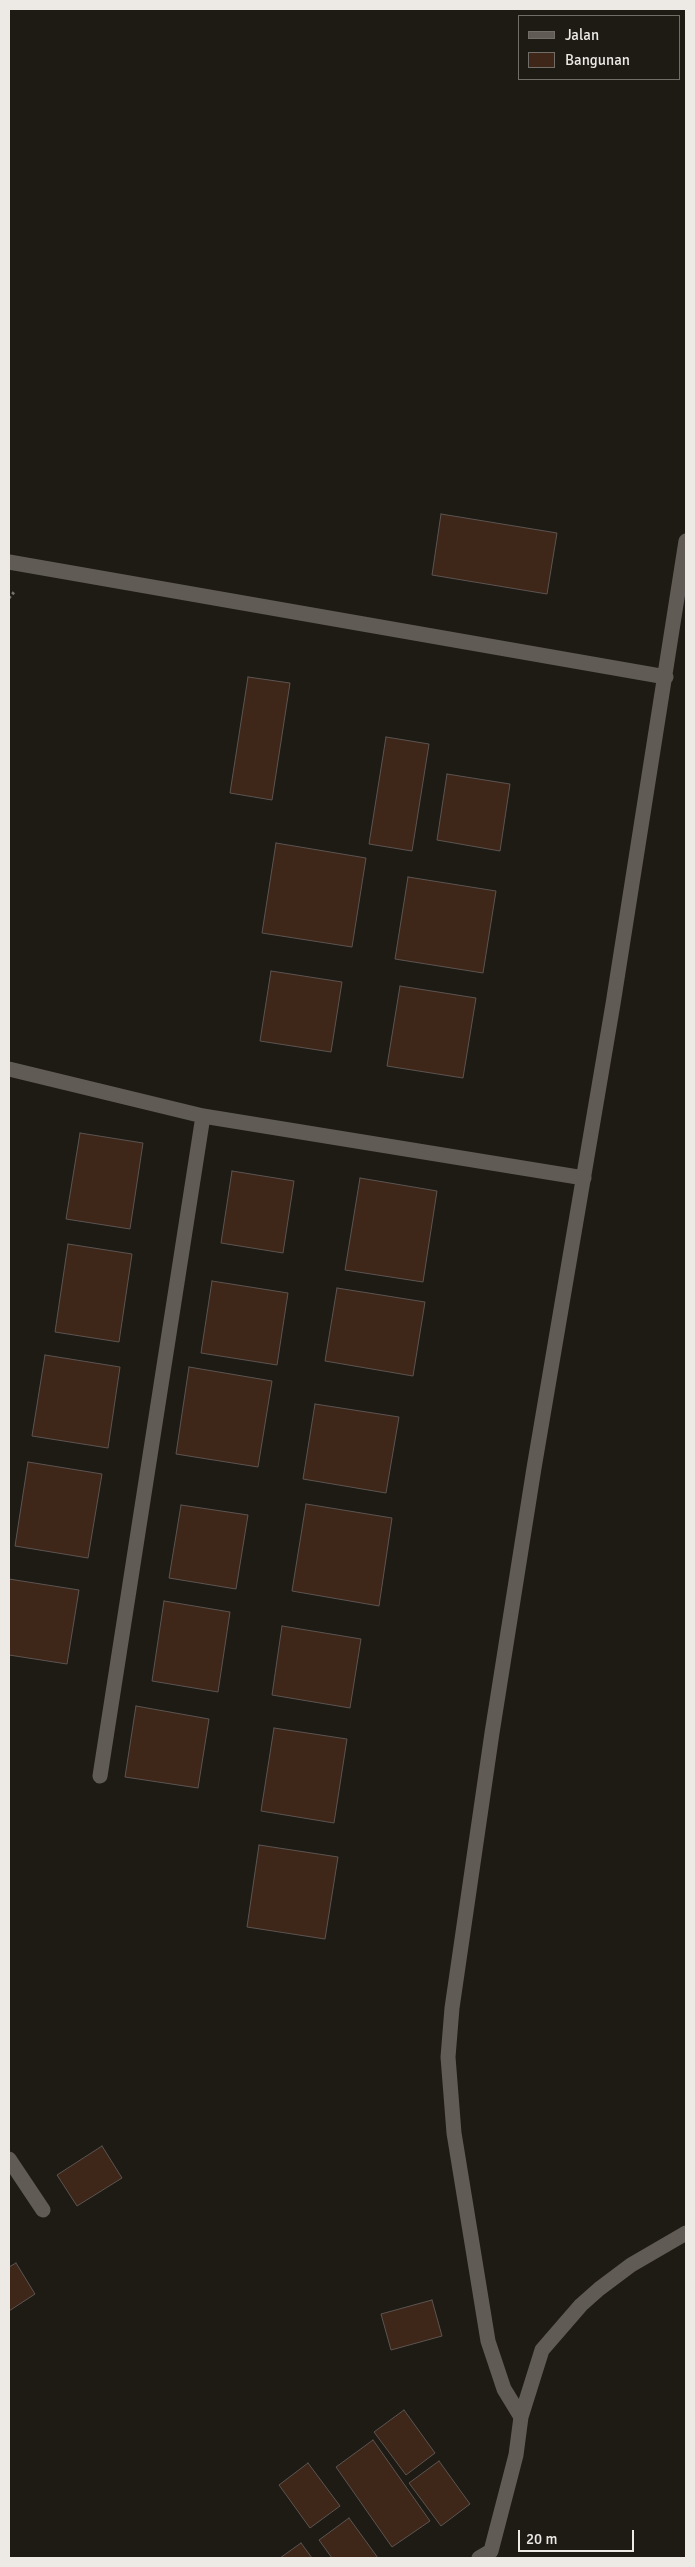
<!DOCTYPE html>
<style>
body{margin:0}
#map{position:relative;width:695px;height:2567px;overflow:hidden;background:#1e1b15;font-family:Signika,sans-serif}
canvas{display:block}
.frame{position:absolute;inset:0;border:10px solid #edeae6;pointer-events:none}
.legend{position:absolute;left:518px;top:15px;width:162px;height:65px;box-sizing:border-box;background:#1e1b15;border:1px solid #716e69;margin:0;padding:6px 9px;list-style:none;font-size:15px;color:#edeae6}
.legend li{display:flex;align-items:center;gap:10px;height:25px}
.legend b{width:25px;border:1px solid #716e69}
.scale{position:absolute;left:518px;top:2530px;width:116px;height:22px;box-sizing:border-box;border:2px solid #edeae6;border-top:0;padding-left:6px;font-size:15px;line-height:18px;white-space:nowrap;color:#edeae6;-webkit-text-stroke:4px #1e1b15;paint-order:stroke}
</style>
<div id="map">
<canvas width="695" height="2567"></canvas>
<div class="frame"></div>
<ul class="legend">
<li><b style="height:6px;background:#605c55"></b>Jalan</li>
<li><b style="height:14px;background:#3e2619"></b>Bangunan</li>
</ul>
<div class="scale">20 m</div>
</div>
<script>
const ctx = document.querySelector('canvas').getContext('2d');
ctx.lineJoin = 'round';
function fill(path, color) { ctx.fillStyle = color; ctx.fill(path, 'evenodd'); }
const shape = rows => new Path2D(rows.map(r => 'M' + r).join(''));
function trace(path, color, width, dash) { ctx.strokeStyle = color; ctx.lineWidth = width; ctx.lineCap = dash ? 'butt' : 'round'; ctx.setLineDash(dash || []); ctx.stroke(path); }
const building = shape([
 [441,514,557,533,547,594,432,575,441,514],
 [248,677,290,683,272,800,230,793,248,677],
 [386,737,429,744,412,851,369,844,386,737],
 [447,774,510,784,500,851,437,840,447,774],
 [276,843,366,858,352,947,262,933,276,843],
 [408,877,496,891,483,973,395,959,408,877],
 [271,971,342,982,331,1052,260,1041,271,971],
 [400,986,476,998,463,1078,387,1066,400,986],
 [80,1133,143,1143,130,1229,66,1219,80,1133],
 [232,1171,294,1181,283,1253,221,1243,232,1171],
 [360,1178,437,1191,423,1282,345,1270,360,1178],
 [68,1244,132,1254,119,1342,55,1332,68,1244],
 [212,1281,288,1293,277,1365,201,1353,212,1281],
 [337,1288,425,1302,413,1376,325,1361,337,1288],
 [45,1355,120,1367,108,1448,32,1436,45,1355],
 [189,1367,272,1381,258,1467,176,1454,189,1367],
 [315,1404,399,1417,386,1493,303,1479,315,1404],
 [28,1462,102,1474,88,1558,15,1546,28,1462],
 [306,1504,392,1518,379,1606,292,1591,306,1504],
 [181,1505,248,1515,236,1589,169,1578,181,1505],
 [9,1579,79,1590,67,1664,9,1655,9,1579],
 [164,1601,230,1612,218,1692,152,1681,164,1601],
 [282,1626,361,1639,350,1708,272,1695,282,1626],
 [136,1706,209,1719,198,1788,125,1777,136,1706],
 [274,1728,347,1739,334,1823,261,1811,274,1728],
 [259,1845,338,1857,325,1939,247,1927,259,1845],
 [102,2146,122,2178,77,2206,57,2175,102,2146],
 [16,2263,35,2294,9,2311,9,2267,16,2263],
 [432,2300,442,2336,391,2350,381,2314,432,2300],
 [404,2410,435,2453,406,2475,374,2432,404,2410],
 [373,2440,430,2521,392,2547,336,2467,373,2440],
 [439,2461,470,2504,441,2526,409,2483,439,2461],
 [308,2463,340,2506,310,2528,279,2485,308,2463],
 [349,2518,378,2558,332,2558,319,2540,349,2518],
 [301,2543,312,2558,280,2558,301,2543]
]);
fill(building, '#3e2619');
trace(building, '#5c5451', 1);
trace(shape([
 [9,598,15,591]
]), '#74716c', 3, [2.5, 2.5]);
trace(shape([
 [9,562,666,677],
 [9,1069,203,1116,584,1178],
 [100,1776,203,1116],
 [9,2159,43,2210],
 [521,2417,504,2389,488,2341,454,2133,448,2057,452,2008,492,1733,534,1468,613,1004,686,541],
 [479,2558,491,2551,516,2455,521,2417,542,2350,581,2305,599,2289,631,2265,686,2233]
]), '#605c55', 15);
</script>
